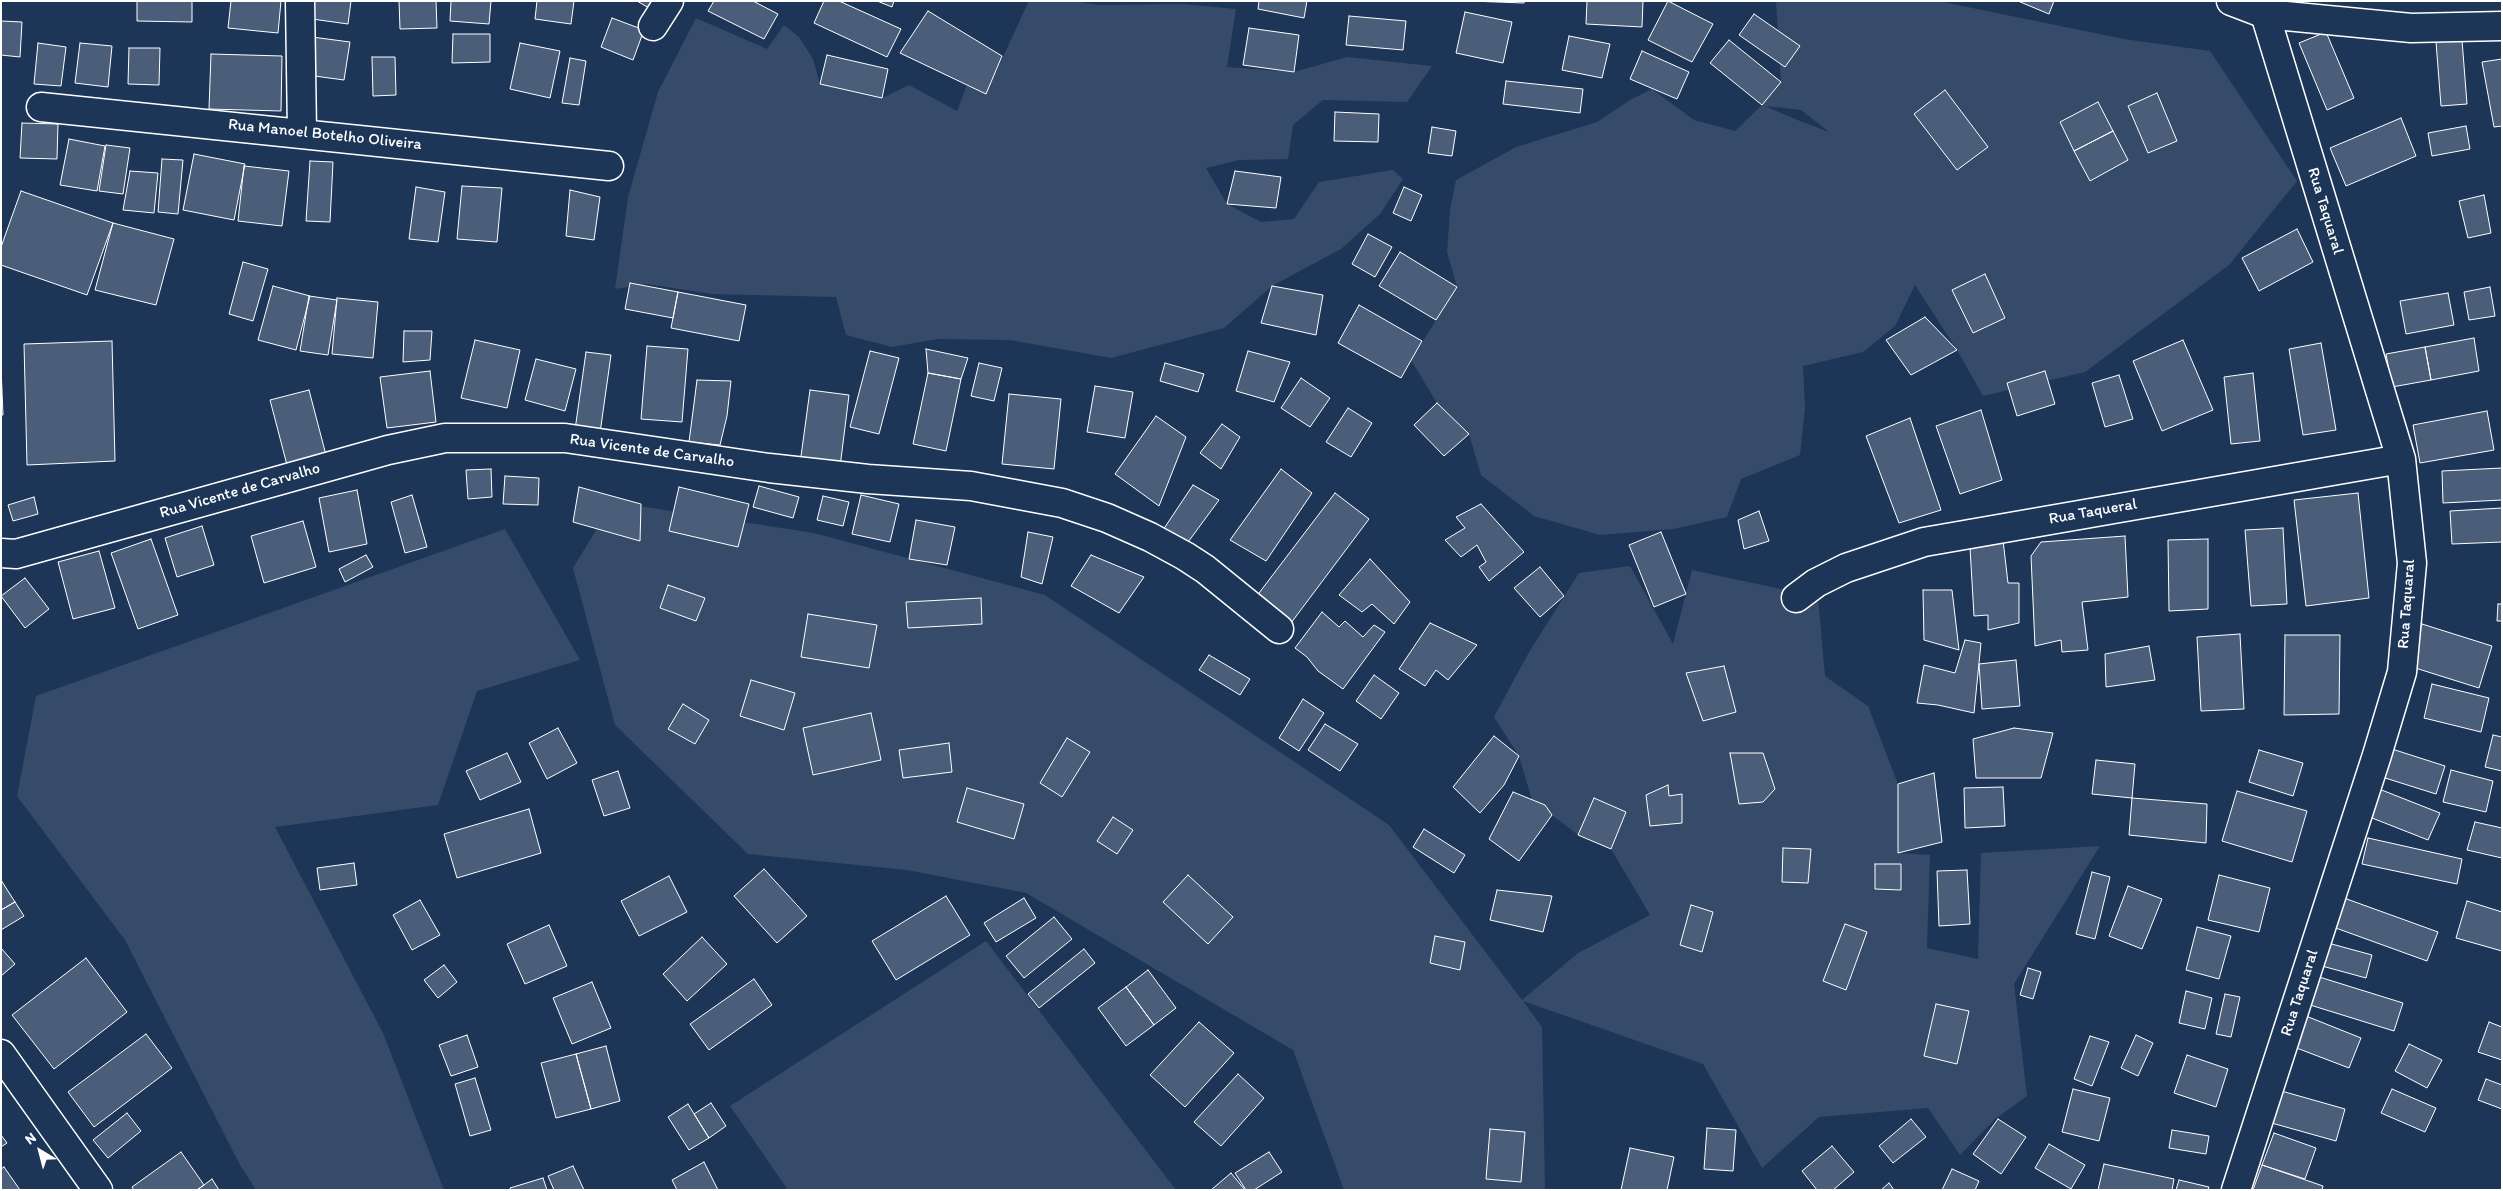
<!DOCTYPE html>
<style>
body{margin:0}
#map{position:relative;width:2503px;height:1191px;overflow:hidden;background:#1d3557;font-family:Itim,sans-serif}
canvas{display:block}
.frame{position:absolute;inset:0;border:2px solid #fff;pointer-events:none}
.north{position:absolute;left:15px;top:1126px;width:50px;height:50px;-webkit-text-stroke:4px #1d3557;paint-order:stroke;rotate:323deg;font-size:14px;font-weight:700;line-height:20px;text-align:center;color:#fff}
.north::after{content:'';display:block;margin:auto;width:18px;height:22px;background:#fff;clip-path:polygon(50% 0,100% 100%,50% 72%,0 100%)}
</style>
<div id="map">
<canvas width="2503" height="1191"></canvas>
<div class="frame"></div>
<div class="north">N</div>
</div>
<script>
const ctx = document.querySelector('canvas').getContext('2d');
ctx.lineJoin = 'round';
function fill(path, color) { ctx.fillStyle = color; ctx.fill(path, 'evenodd'); }
const shape = rows => new Path2D(rows.map(r => 'M' + r).join(''));
function trace(path, color, width, dash) { ctx.strokeStyle = color; ctx.lineWidth = width; ctx.lineCap = dash ? 'butt' : 'round'; ctx.setLineDash(dash || []); ctx.stroke(path); }
function label(font, color, halo, rows, align = 'center') {
  ctx.font = font + ' Itim,sans-serif'; ctx.lineWidth = 5; ctx.setLineDash([]); ctx.textBaseline = 'middle'; ctx.strokeStyle = halo; ctx.fillStyle = color; for (const [text, x, y, turn = 0] of rows) {
    ctx.save(); ctx.translate(x, y); ctx.rotate((+turn || 0) * Math.PI / 180); ctx.textAlign = isNaN(turn) ? turn : align; if (halo) ctx.strokeText(text, 0, 0); ctx.fillText(text, 0, 0); ctx.restore();
  }
}
fill(shape([
 [1029,1,1073,1,1099,5,1183,4,1236,9,1227,67,1294,72,1347,57,1432,66,1407,102,1323,100,1293,125,1288,159,1239,160,1206,168,1227,204,1261,222,1294,219,1319,182,1393,170,1403,179,1380,214,1341,249,1272,286,1224,328,1111,358,1010,340,938,339,892,347,846,335,836,297,712,294,647,284,615,289,628,197,658,92,696,18,767,49,784,25,799,37,813,59,820,84,882,98,909,85,957,111,967,85,986,93],
 [1776,1,1938,1,2124,39,2210,51,2297,181,2229,265,2085,372,1983,396,1957,350,1915,285,1895,326,1863,352,1803,366,1805,407,1800,455,1741,479,1727,517,1673,529,1600,535,1534,516,1481,475,1469,434,1437,403,1411,360,1457,287,1447,252,1450,210,1456,180,1516,147,1597,122,1630,100,1652,89,1694,120,1735,131,1762,105,1781,82],
 [1765,106,1801,110,1829,132,1795,119],
 [613,502,814,533,1045,595,1389,825,1522,1000,1578,953,1650,915,1611,849,1578,835,1552,815,1545,805,1532,800,1519,756,1494,717,1529,652,1579,573,1630,566,1673,644,1692,570,1818,597,1825,676,1868,706,1898,784,1898,853,1930,855,1927,948,1978,959,1981,853,2100,846,2014,984,2027,1096,1995,1119,1960,1155,1928,1108,1819,1117,1762,1168,1703,1064,1523,1001,1542,1027,1545,1190,1344,1190,1293,1050,1026,893,907,870,748,854,615,725,573,568],
 [505,529,580,660,477,691,438,805,275,827,383,1033,444,1190,256,1190,240,1165,125,940,17,796,36,696],
 [986,941,1176,1190,788,1190,730,1106]
]), '#364b69');
const building = shape([
 [137,1,192,1,192,22,137,21,137,1],
 [231,1,281,1,278,33,228,28,231,1],
 [314,1,351,1,348,24,312,19,314,1],
 [399,1,436,1,437,28,400,29,399,1],
 [451,1,491,1,489,24,450,21,451,1],
 [537,1,574,1,571,24,535,19,537,1],
 [637,1,653,1,649,8,637,1],
 [714,1,753,1,778,14,764,39,708,11,714,1],
 [824,1,839,1,901,29,887,57,814,23,824,1],
 [877,1,894,1,892,7,877,1],
 [1259,1,1307,1,1304,18,1258,9,1259,1],
 [1470,1,1525,1,1524,3,1470,1],
 [1587,1,1643,1,1642,27,1586,24,1587,1],
 [1668,1,1713,24,1692,62,1648,40,1668,1],
 [2018,1,2054,1,2049,14,2018,1],
 [928,11,1002,56,986,94,900,53,928,11],
 [1465,12,1512,22,1503,63,1456,53,1465,12],
 [1754,14,1800,46,1785,67,1739,35,1754,14],
 [1349,16,1406,21,1403,50,1346,45,1349,16],
 [612,18,644,30,633,60,601,47,612,18],
 [1,21,22,22,20,57,1,55,1,21],
 [1249,28,1299,35,1294,72,1243,65,1249,28],
 [2326,32,2354,98,2327,110,2299,43,2326,32],
 [453,34,490,34,490,62,452,63,453,34],
 [1569,36,1610,44,1602,78,1562,70,1569,36],
 [312,37,350,42,344,80,307,75,312,37],
 [1729,40,1781,82,1762,105,1710,63,1729,40],
 [2462,40,2467,104,2441,106,2436,42,2462,40],
 [38,43,66,47,61,86,34,84,38,43],
 [80,43,112,46,108,87,75,83,80,43],
 [520,43,560,51,550,98,510,89,520,43],
 [129,48,160,48,159,85,128,84,129,48],
 [1642,51,1689,72,1677,99,1630,79,1642,51],
 [211,54,282,56,281,111,209,109,211,54],
 [827,55,888,69,882,98,820,84,827,55],
 [372,57,395,57,396,95,373,96,372,57],
 [570,58,586,61,579,105,562,103,570,58],
 [2502,59,2502,126,2494,127,2482,62,2502,59],
 [1506,81,1583,89,1580,113,1503,104,1506,81],
 [1945,90,1988,147,1957,170,1914,114,1945,90],
 [2157,93,2177,141,2148,153,2128,106,2157,93],
 [2098,102,2113,131,2074,151,2060,122,2098,102],
 [1335,112,1379,114,1378,142,1334,141,1335,112],
 [2401,118,2416,156,2346,186,2330,148,2401,118],
 [22,123,58,124,57,159,20,158,22,123],
 [2466,126,2470,149,2432,156,2428,133,2466,126],
 [1432,127,1456,131,1452,156,1428,153,1432,127],
 [2113,131,2128,160,2090,181,2074,151,2113,131],
 [69,139,105,146,97,191,60,185,69,139],
 [106,145,130,148,123,194,99,191,106,145],
 [194,154,245,164,234,220,183,210,194,154],
 [162,159,183,160,178,214,158,212,162,159],
 [310,161,333,162,330,222,306,221,310,161],
 [244,166,289,171,282,226,238,221,244,166],
 [130,171,158,173,154,213,123,210,130,171],
 [1235,171,1281,177,1276,208,1227,204,1235,171],
 [462,186,502,188,497,242,457,239,462,186],
 [416,187,445,192,438,242,409,239,416,187],
 [1404,187,1422,195,1411,221,1393,213,1404,187],
 [570,190,600,197,594,240,566,236,570,190],
 [21,191,113,223,87,295,1,265,1,247,21,191],
 [2484,195,2491,233,2468,238,2459,201,2484,195],
 [113,223,174,239,156,305,95,290,113,223],
 [2297,229,2313,262,2259,291,2242,258,2297,229],
 [1368,234,1392,247,1375,277,1352,264,1368,234],
 [1400,252,1457,287,1436,320,1379,286,1400,252],
 [243,262,268,269,253,321,229,314,243,262],
 [1985,274,2005,318,1973,333,1952,290,1985,274],
 [630,283,678,292,673,318,625,309,630,283],
 [273,286,310,296,296,350,258,340,273,286],
 [1272,286,1323,295,1316,335,1261,323,1272,286],
 [2490,287,2495,316,2469,320,2464,292,2490,287],
 [678,292,746,305,739,341,671,328,678,292],
 [2448,293,2454,325,2406,334,2400,301,2448,293],
 [309,296,337,300,328,355,300,351,309,296],
 [337,298,378,302,373,358,332,354,337,298],
 [1359,305,1422,341,1401,378,1338,343,1359,305],
 [1925,317,1957,350,1911,375,1886,340,1925,317],
 [404,331,432,331,430,360,403,362,404,331],
 [2474,338,2479,371,2431,380,2425,347,2474,338],
 [475,340,520,350,507,408,461,398,475,340],
 [2183,340,2213,410,2162,431,2133,361,2183,340],
 [112,341,115,461,27,465,24,344,112,341],
 [2321,343,2336,430,2303,435,2289,349,2321,343],
 [647,346,688,349,682,422,641,419,647,346],
 [2425,347,2431,380,2392,387,2386,354,2425,347],
 [926,349,968,358,961,379,928,373,926,349],
 [870,351,899,358,879,434,850,427,870,351],
 [1248,351,1290,362,1274,402,1236,391,1248,351],
 [586,352,611,355,599,440,574,437,586,352],
 [536,359,576,369,565,411,525,400,536,359],
 [979,363,1002,368,994,401,971,396,979,363],
 [1165,363,1204,374,1198,392,1160,381,1165,363],
 [1,367,3,415,1,415,1,367],
 [430,371,436,422,387,428,380,377,430,371],
 [2045,371,2055,404,2017,416,2007,383,2045,371],
 [928,373,961,379,946,451,913,444,928,373],
 [2253,373,2260,441,2231,444,2224,377,2253,373],
 [2119,375,2133,419,2105,427,2092,383,2119,375],
 [1301,378,1330,398,1310,427,1281,408,1301,378],
 [697,380,731,381,727,416,720,445,689,442,697,380],
 [1095,386,1133,392,1125,438,1087,432,1095,386],
 [309,390,326,455,287,465,270,400,309,390],
 [810,390,849,395,839,475,799,471,810,390],
 [1009,394,1061,399,1054,469,1002,464,1009,394],
 [1437,403,1469,434,1444,456,1414,425,1437,403],
 [1348,408,1372,423,1351,457,1326,442,1348,408],
 [1981,410,2002,480,1960,494,1936,426,1981,410],
 [2487,411,2494,450,2420,463,2413,425,2487,411],
 [1156,416,1186,437,1159,506,1115,474,1156,416],
 [1910,418,1941,510,1899,523,1866,436,1910,418],
 [1222,424,1240,437,1221,469,1200,453,1222,424],
 [2502,468,2502,500,2443,503,2442,471,2502,468],
 [491,469,492,497,468,499,466,470,491,469],
 [1281,469,1312,493,1266,561,1230,540,1281,469],
 [505,476,539,478,538,505,503,504,505,476],
 [1193,485,1219,500,1180,553,1161,533,1193,485],
 [759,486,799,497,793,518,753,507,759,486],
 [579,487,641,504,640,541,573,522,579,487],
 [679,487,749,504,738,547,669,531,679,487],
 [357,490,367,544,329,552,319,498,357,490],
 [1335,493,1369,519,1291,623,1256,597,1335,493],
 [2358,493,2369,598,2306,606,2294,500,2358,493],
 [412,495,427,547,405,553,391,502,412,495],
 [861,495,899,504,890,542,852,534,861,495],
 [823,496,849,502,843,526,817,520,823,496],
 [34,497,38,514,13,521,8,505,34,497],
 [1481,504,1524,552,1489,581,1479,567,1486,562,1477,545,1461,557,1445,540,1465,528,1456,517,1481,504],
 [2502,508,2502,542,2452,544,2450,511,2502,508],
 [1759,511,1769,541,1744,549,1738,520,1759,511],
 [916,520,955,527,947,565,909,559,916,520],
 [303,521,316,567,264,583,251,536,303,521],
 [202,526,214,565,177,577,165,538,202,526],
 [2283,528,2287,604,2251,606,2245,530,2283,528],
 [1028,532,1053,537,1042,584,1021,577,1028,532],
 [1661,532,1686,594,1654,607,1629,545,1661,532],
 [2125,536,2128,597,2082,602,2088,650,2062,652,2061,640,2035,646,2031,556,2041,542,2125,536],
 [151,539,178,615,138,629,111,553,151,539],
 [2208,539,2208,609,2169,611,2168,540,2208,539],
 [2003,540,2008,583,2019,583,2019,623,1988,630,1988,615,1974,616,1970,548,2003,540],
 [99,551,115,608,73,619,58,562,99,551],
 [366,555,373,567,345,582,339,569,366,555],
 [1091,555,1144,577,1119,613,1071,586,1091,555],
 [1370,559,1410,602,1394,624,1372,604,1362,612,1339,595,1370,559],
 [1540,567,1564,596,1540,617,1514,588,1540,567],
 [25,578,49,609,25,628,1,596,25,578],
 [668,585,705,598,696,621,660,608,668,585],
 [1923,590,1952,590,1959,650,1924,640,1923,590],
 [981,598,982,624,908,628,906,602,981,598],
 [2498,604,2502,604,2502,621,2497,621,2498,604],
 [1322,612,1339,627,1345,621,1363,637,1374,625,1385,632,1343,689,1318,671,1307,657,1295,648,1322,612],
 [808,614,877,625,869,668,801,657,808,614],
 [1430,623,1477,645,1448,680,1436,670,1425,686,1399,669,1430,623],
 [2422,624,2492,646,2479,688,2409,666,2422,624],
 [2240,634,2244,709,2201,711,2197,637,2240,634],
 [2285,635,2340,635,2339,714,2284,715,2285,635],
 [1965,640,1981,643,1974,713,1938,705,1917,703,1924,665,1955,673,1965,640],
 [2149,646,2155,680,2106,687,2105,654,2149,646],
 [1209,655,1250,679,1240,695,1199,670,1209,655],
 [2016,660,2020,706,1982,709,1979,664,2016,660],
 [1724,666,1736,712,1703,721,1686,673,1724,666],
 [1374,675,1399,693,1381,719,1356,701,1374,675],
 [751,680,795,693,784,730,740,716,751,680],
 [2432,684,2489,698,2481,732,2424,718,2432,684],
 [1303,699,1324,713,1299,751,1279,738,1303,699],
 [683,704,709,720,695,744,668,729,683,704],
 [871,713,881,760,813,775,803,728,871,713],
 [1325,724,1358,744,1340,771,1308,750,1325,724],
 [558,728,577,763,547,779,529,743,558,728],
 [2014,728,2053,733,2041,778,1976,778,1973,739,2014,728],
 [2493,735,2502,737,2502,771,2485,767,2493,735],
 [1494,736,1519,756,1504,785,1480,813,1453,787,1494,736],
 [1067,738,1090,752,1062,797,1040,783,1067,738],
 [949,743,952,772,903,778,899,750,949,743],
 [2392,749,2445,766,2436,794,2382,777,2392,749],
 [2259,750,2303,763,2293,796,2249,782,2259,750],
 [507,753,521,782,480,800,466,771,507,753],
 [1730,753,1763,753,1775,789,1763,802,1739,804,1730,753],
 [2096,760,2135,764,2132,798,2092,794,2096,760],
 [2451,770,2493,781,2486,812,2443,802,2451,770],
 [618,771,630,808,604,816,592,780,618,771],
 [1934,773,1942,842,1898,853,1898,784,1934,773],
 [1668,785,1669,796,1682,794,1682,823,1650,826,1646,795,1668,785],
 [2003,787,2005,826,1965,828,1964,788,2003,787],
 [967,788,1024,804,1014,839,957,822,967,788],
 [2379,789,2440,813,2428,840,2367,816,2379,789],
 [2237,791,2307,811,2292,862,2222,841,2237,791],
 [1513,792,1545,805,1552,815,1519,861,1489,839,1513,792],
 [1594,798,1626,812,1611,849,1578,835,1594,798],
 [2132,798,2207,804,2206,843,2129,835,2132,798],
 [529,809,541,853,457,878,444,834,529,809],
 [1113,817,1133,830,1117,854,1097,841,1113,817],
 [2475,822,2502,828,2502,858,2467,850,2475,822],
 [1424,829,1465,855,1454,873,1413,847,1424,829],
 [2368,838,2462,859,2457,884,2362,864,2368,838],
 [1783,848,1811,849,1808,883,1782,882,1783,848],
 [354,863,357,885,320,890,317,868,354,863],
 [1875,864,1901,864,1901,890,1875,889,1875,864],
 [764,869,807,916,777,943,734,896,764,869],
 [1967,870,1970,924,1939,926,1937,871,1967,870],
 [2092,872,2110,877,2095,939,2076,934,2092,872],
 [1188,875,1233,917,1208,944,1163,902,1188,875],
 [2219,875,2270,888,2259,932,2208,920,2219,875],
 [669,876,687,912,639,936,621,901,669,876],
 [1,880,15,902,1,910,1,880],
 [2128,886,2162,899,2142,949,2109,936,2128,886],
 [1497,890,1552,896,1543,932,1490,920,1497,890],
 [946,896,970,935,896,980,872,941,946,896],
 [1024,898,1036,918,996,942,984,923,1024,898],
 [2344,898,2438,932,2427,961,2333,927,2344,898],
 [420,900,440,935,412,950,393,915,420,900],
 [2467,901,2502,912,2502,951,2456,938,2467,901],
 [15,902,24,916,1,930,1,910,15,902],
 [1691,905,1713,912,1702,952,1680,945,1691,905],
 [1054,917,1072,939,1024,978,1006,956,1054,917],
 [1845,924,1867,932,1846,990,1823,981,1845,924],
 [549,925,567,966,525,984,507,944,549,925],
 [2197,927,2231,936,2219,979,2186,970,2197,927],
 [1435,936,1465,942,1460,970,1430,963,1435,936],
 [702,937,727,964,687,1001,663,974,702,937],
 [2328,943,2372,955,2366,978,2322,966,2328,943],
 [1,948,15,964,1,976,1,948],
 [1084,949,1095,963,1039,1008,1028,994,1084,949],
 [86,958,127,1012,54,1069,12,1015,86,958],
 [444,965,457,982,438,998,424,980,444,965],
 [2028,968,2041,972,2033,999,2020,995,2028,968],
 [1148,970,1176,1008,1154,1025,1126,987,1148,970],
 [2316,976,2403,1003,2394,1031,2307,1004,2316,976],
 [754,979,772,1005,709,1050,690,1024,754,979],
 [592,982,611,1028,572,1044,553,998,592,982],
 [1126,987,1154,1025,1126,1046,1098,1008,1126,987],
 [2186,991,2212,998,2205,1029,2179,1023,2186,991],
 [2225,994,2240,997,2231,1037,2216,1034,2225,994],
 [1936,1004,1969,1011,1957,1064,1924,1056,1936,1004],
 [2306,1016,2361,1038,2349,1068,2294,1047,2306,1016],
 [1199,1022,1234,1053,1185,1107,1150,1075,1199,1022],
 [2489,1022,2502,1027,2502,1060,2478,1052,2489,1022],
 [146,1034,172,1068,94,1127,68,1092,146,1034],
 [467,1035,478,1067,451,1076,439,1045,467,1035],
 [2136,1035,2153,1043,2138,1076,2121,1068,2136,1035],
 [2090,1036,2109,1042,2092,1086,2074,1079,2090,1036],
 [2409,1044,2442,1060,2427,1088,2395,1071,2409,1044],
 [606,1046,620,1101,591,1109,576,1054,606,1046],
 [576,1054,591,1109,556,1118,541,1063,576,1054],
 [2187,1055,2228,1069,2216,1107,2174,1093,2187,1055],
 [1238,1074,1264,1098,1221,1146,1194,1122,1238,1074],
 [475,1078,491,1130,470,1136,455,1084,475,1078],
 [2486,1079,2502,1085,2502,1109,2478,1100,2486,1079],
 [2073,1089,2110,1098,2099,1141,2062,1132,2073,1089],
 [2392,1089,2436,1108,2425,1132,2381,1113,2392,1089],
 [2278,1090,2345,1109,2336,1141,2268,1122,2278,1090],
 [711,1103,726,1126,709,1138,694,1114,711,1103],
 [688,1104,709,1138,689,1150,668,1117,688,1104],
 [127,1113,141,1131,108,1158,93,1140,127,1113],
 [1911,1119,1926,1137,1893,1163,1879,1146,1911,1119],
 [1998,1119,2026,1137,2001,1174,1973,1154,1998,1119],
 [1707,1128,1736,1130,1733,1171,1704,1169,1707,1128],
 [1490,1129,1525,1132,1521,1182,1486,1179,1490,1129],
 [2172,1130,2209,1136,2206,1154,2169,1148,2172,1130],
 [2274,1133,2316,1148,2305,1179,2262,1165,2274,1133],
 [1,1135,7,1143,1,1147,1,1135],
 [2049,1144,2085,1165,2071,1189,2035,1168,2049,1144],
 [1832,1146,1854,1172,1833,1190,1817,1190,1802,1171,1832,1146],
 [1630,1148,1674,1157,1667,1190,1621,1190,1630,1148],
 [181,1152,204,1185,197,1190,134,1190,132,1187,181,1152],
 [1269,1152,1282,1172,1254,1190,1246,1190,1235,1173,1269,1152],
 [704,1162,718,1190,677,1190,672,1180,704,1162],
 [2104,1164,2174,1179,2172,1190,2098,1190,2104,1164],
 [2262,1165,2323,1186,2322,1190,2253,1190,2262,1165],
 [573,1166,584,1190,554,1190,548,1176,573,1166],
 [4,1167,20,1190,1,1190,1,1169,4,1167],
 [1952,1169,1979,1181,1975,1190,1942,1190,1952,1169],
 [1231,1173,1245,1190,1211,1190,1231,1173],
 [543,1178,547,1190,511,1190,510,1188,543,1178],
 [212,1179,219,1190,197,1190,204,1185,212,1179],
 [2179,1180,2209,1187,2208,1190,2176,1190,2179,1180],
 [1889,1183,1894,1190,1881,1190,1889,1183]
]);
fill(building, '#4a5d79');
trace(building, '#fff', 1);
const minor = shape([
 [300,1,302,132],
 [653,26,669,1],
 [41,107,609,166],
 [1,553,16,554,388,450,445,438,565,438,769,468,868,479,971,486,1062,503,1107,518,1150,537,1185,556,1205,569,1279,629],
 [1796,598,1816,583,1846,568,1924,542,2401,459],
 [1,1054,98,1190],
 [2236,1190,2377,755,2402,672,2412,563,2401,459,2265,14]
]);
const major = shape([
 [2231,1,2265,14,2411,28,2502,26]
]);
trace(minor, '#fff', 31);
trace(major, '#fff', 31);
trace(minor, '#1d3557', 28);
trace(major, '#1d3557', 28);
label('16px', '#fff', '#1d3557', [
 ["Rua Manoel Botelho Oliveira",325,135,6],
 ["Rua Taquaral",2325,211,73],
 ["Rua Vicente de Carvalho",652,451,8],
 ["Rua Vicente de Carvalho",240,491,-16],
 ["Rua Taqueral",2093,512,-10],
 ["Rua Taquaral",2407,604,-86],
 ["Rua Taquaral",2300,993,-72]
]);
</script>
